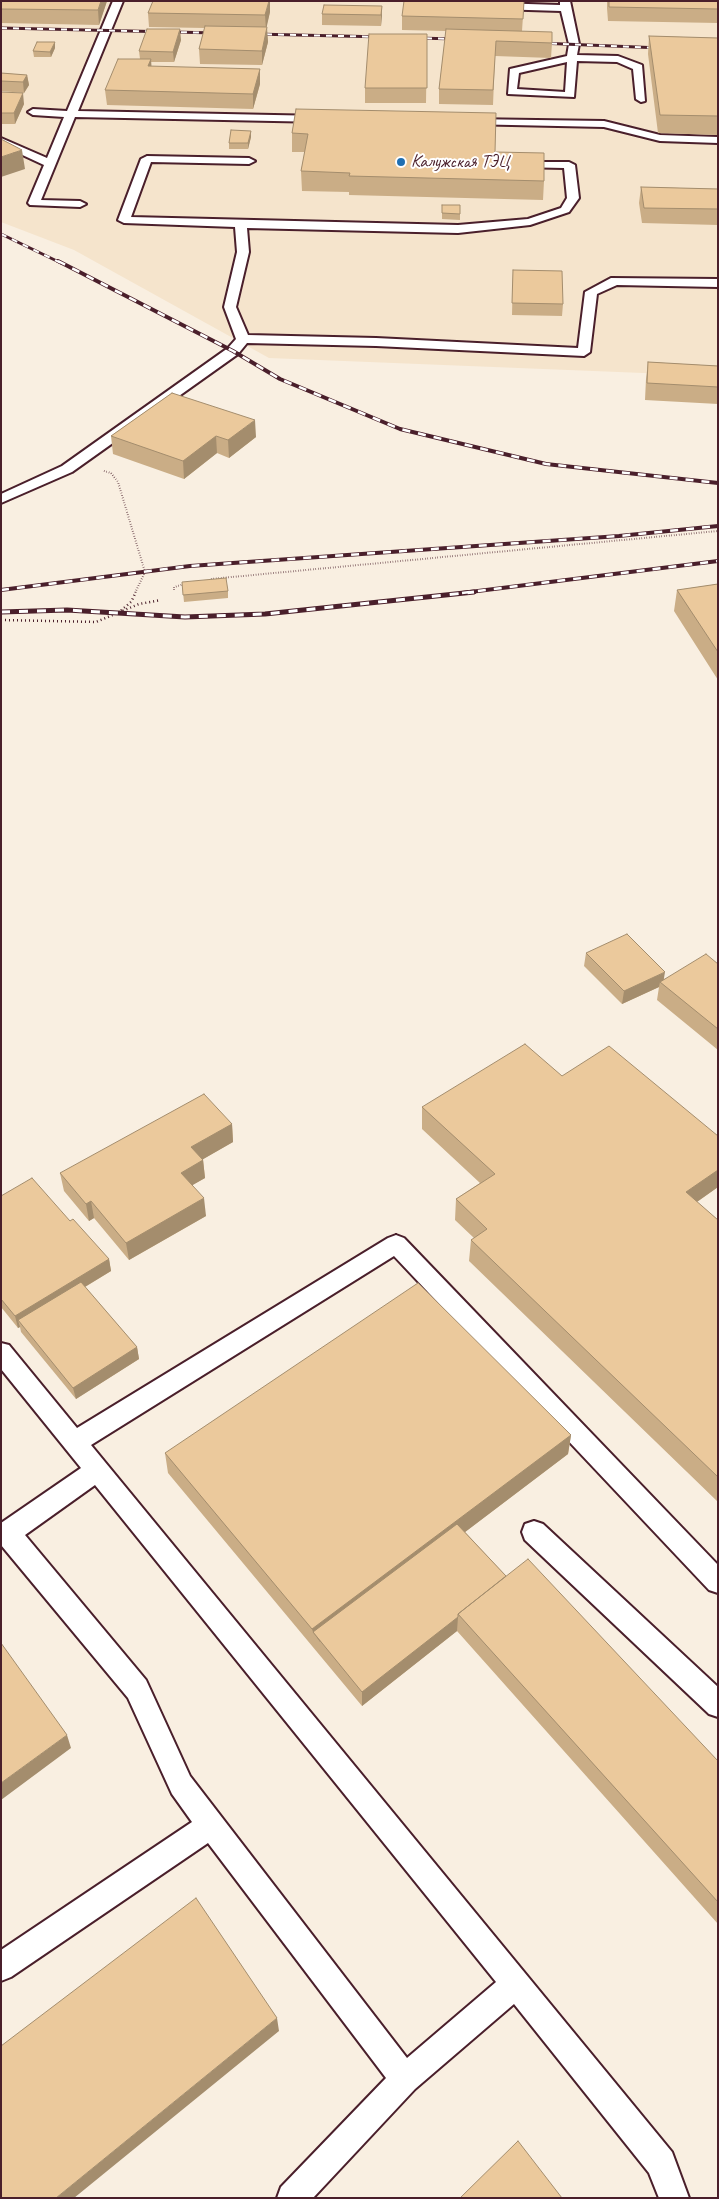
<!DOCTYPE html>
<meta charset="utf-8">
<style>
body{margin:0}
#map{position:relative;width:719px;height:2199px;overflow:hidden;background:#f9efe1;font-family:Caveat,sans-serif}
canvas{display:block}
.frame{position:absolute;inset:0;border:2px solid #4a1f2b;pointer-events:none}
</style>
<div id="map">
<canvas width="719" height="2199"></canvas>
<div class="frame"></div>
</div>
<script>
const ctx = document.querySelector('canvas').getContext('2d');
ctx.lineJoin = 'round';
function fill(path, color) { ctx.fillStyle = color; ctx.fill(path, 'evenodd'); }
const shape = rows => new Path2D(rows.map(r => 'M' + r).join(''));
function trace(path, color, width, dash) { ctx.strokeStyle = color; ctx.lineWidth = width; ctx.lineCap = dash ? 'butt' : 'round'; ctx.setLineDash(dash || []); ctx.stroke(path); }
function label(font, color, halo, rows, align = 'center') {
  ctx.font = font + ' Caveat,sans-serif'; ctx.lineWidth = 4; ctx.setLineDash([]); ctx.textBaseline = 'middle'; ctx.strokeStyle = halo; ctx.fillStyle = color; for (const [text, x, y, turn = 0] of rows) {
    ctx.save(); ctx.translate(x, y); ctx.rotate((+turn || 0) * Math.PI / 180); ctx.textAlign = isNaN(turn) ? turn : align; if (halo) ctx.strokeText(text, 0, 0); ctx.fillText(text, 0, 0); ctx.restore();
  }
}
fill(shape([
 [1,1,718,1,718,376,269,358,74,250,1,222]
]), '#f5e4cc');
const service = shape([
 [113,1,123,1,78,111,323,116,328,119,323,122,75,117,41,200,80,201,86,204,80,207,30,205,28,203,44,165,1,145,1,138,47,158,64,117,33,115,28,112,33,109,67,111,113,1],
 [560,1,570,1,579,44,577,55,618,56,642,65,645,101,641,102,636,99,633,69,617,62,577,61,574,97,508,94,510,69,567,56,569,44,561,11,496,9,491,6,496,3,560,5,560,1],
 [567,62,565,92,517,89,519,73,567,62],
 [469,119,604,121,660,135,718,137,718,143,660,141,604,127,465,124,464,122,469,119],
 [147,156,249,158,255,161,249,164,151,162,131,217,458,225,528,219,561,208,567,198,564,168,516,167,512,166,512,162,569,162,575,165,579,198,569,212,530,225,458,233,247,228,249,252,236,307,248,335,376,338,578,348,585,292,611,278,718,279,718,287,617,285,597,294,590,352,584,356,376,346,247,343,238,354,72,472,1,503,1,494,62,466,228,348,236,339,224,307,237,252,235,227,124,223,118,220,141,159,147,156],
 [396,1235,404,1238,718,1565,718,1593,709,1590,394,1256,91,1445,672,2152,689,2198,659,2198,649,2173,514,2004,415,2089,313,2198,277,2198,281,2187,386,2078,208,1843,11,1977,1,1981,1,1950,192,1822,172,1794,128,1698,1,1545,1,1523,81,1468,1,1369,1,1343,9,1345,77,1428,388,1238,396,1235],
 [95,1485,496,1982,407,2058,190,1776,146,1680,25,1535,95,1485],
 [534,1521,543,1524,718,1687,718,1717,709,1714,525,1540,522,1532,525,1524,534,1521]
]);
trace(service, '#4a1f2b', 4);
trace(shape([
 [104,471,111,473,118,482,145,572,135,593],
 [211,579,718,531],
 [174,590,174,587,185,584]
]), '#4a1f2b', 2, [0.5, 2]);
trace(shape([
 [118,613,131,602,136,592],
 [1,620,96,622,139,604,161,600]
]), '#4a1f2b', 2.5, [1, 3]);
fill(service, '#fff');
const railFar2 = shape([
 [1,28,216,33],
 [254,34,384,37],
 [414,38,459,39],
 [539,43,661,48],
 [1,234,61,263]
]);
const railFar1 = shape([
 [58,261,233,351,280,379,400,429,546,464,718,483],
 [1,590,190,566,619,536,718,526],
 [462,593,718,561]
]);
const rail = shape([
 [1,612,67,610,185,617,265,614,474,592]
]);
trace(railFar2, '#4a1f2b', 3);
trace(railFar1, '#4a1f2b', 4);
trace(rail, '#4a1f2b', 5);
trace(railFar2, '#fff', 2, [6]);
trace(railFar1, '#fff', 2.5, [8]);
trace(rail, '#fff', 3, [9]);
fill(shape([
 [1,1,107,1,99,25,1,23],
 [524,1,522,31,552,43,551,58,495,56,493,105,439,104,439,89,446,31,402,30,402,16],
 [607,1,718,1,718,23,608,21,607,8],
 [382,6,381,26,322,25,322,14],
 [270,12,266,27,268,42,262,65,200,64,199,49,205,28,149,27,148,13],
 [427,34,426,103,365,103,365,88],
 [649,36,718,38,718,135,658,133,648,54],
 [181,40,174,62,151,62,151,67,260,69,260,84,253,109,107,105,105,90,140,59,139,51],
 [55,42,55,48,51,57,34,57,33,51],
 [1,73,27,75,29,85,24,93,1,91],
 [1,92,24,104,15,124,1,124],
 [296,109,495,152,544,181,543,200,349,195,349,192,302,191,301,171,305,152,292,152,292,133],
 [251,131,251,137,248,149,229,149,229,143],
 [641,187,718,189,718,225,642,223,639,203],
 [442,205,460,205,460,220,442,219],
 [513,270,563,304,562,316,512,315],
 [648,362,718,366,718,404,645,400,646,379],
 [172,393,256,437,229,458,217,453,184,479,113,454,111,436],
 [182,582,228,591,228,598,184,602],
 [718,584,718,680,674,611,677,590],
 [586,953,664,979,718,964,718,1050,657,1000,659,987,622,1004,584,966],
 [562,1076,718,1136,718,1187,697,1202,718,1220,718,1502,469,1261,471,1240,474,1238,455,1220,456,1199,480,1183,422,1129,422,1107],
 [232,1124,233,1142,203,1159,205,1178,192,1185,206,1216,129,1260,94,1218,89,1221,64,1191,60,1173],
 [1,1196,70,1221,109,1259,111,1271,85,1287,137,1347,139,1359,76,1399,21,1332,20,1327,18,1328,1,1307],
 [571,1435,568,1454,465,1532,506,1576,718,1761,718,1924,457,1631,362,1706,168,1473,165,1453]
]), '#caad86');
fill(shape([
 [101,1,107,1,99,25,98,10],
 [269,1,270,1,270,12,266,30,265,15],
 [382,6,382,16,381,26,381,15],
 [267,27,268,42,262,65,262,51],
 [180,29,181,40,174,62,173,52],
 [55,42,55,48,51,57,50,52],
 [151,59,152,74,148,66],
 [260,69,260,84,253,109,253,94],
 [27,75,29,85,24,93,23,82],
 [23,93,24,104,15,124,14,113],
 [251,131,251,137,248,149,248,143],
 [22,150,25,169,1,177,1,157],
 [255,420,256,437,229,458,228,440],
 [216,436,217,453,184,479,183,461],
 [665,972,663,984,660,982,659,987,622,1004,624,991],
 [232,1124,233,1142,193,1165,191,1147],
 [203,1160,205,1178,184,1190,181,1173],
 [718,1170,718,1187,681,1213,686,1192],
 [204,1198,206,1216,129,1260,126,1243],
 [91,1201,94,1218,89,1221,86,1204],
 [109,1259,111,1271,22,1325,18,1320,20,1327,18,1328,15,1316],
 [137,1347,139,1359,76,1399,73,1388],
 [571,1435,568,1454,320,1642,313,1632,312,1629],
 [458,1617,457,1631,362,1706,362,1692],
 [67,1735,71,1748,1,1800,1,1783],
 [277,2018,279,2031,74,2198,56,2198]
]), '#a48d6d');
const building = shape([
 [1,1,101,1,98,10,1,9,1,1],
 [153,1,269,1,265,15,148,13,153,1],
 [404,1,524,1,523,19,402,16,404,1],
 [609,1,718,1,718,9,609,7,609,1],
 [324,5,382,6,381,15,322,14,324,5],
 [205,26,267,27,262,51,199,49,205,26],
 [147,29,180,29,173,52,139,51,147,29],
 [446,29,552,32,552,43,496,41,493,90,439,89,446,29],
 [369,34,427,34,427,88,365,88,369,34],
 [649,36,718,38,718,116,660,115,649,36],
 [37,42,55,42,50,52,33,51,37,42],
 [118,59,151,59,148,66,260,69,253,94,105,90,118,59],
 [1,73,27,75,23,82,1,81,1,73],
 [1,92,23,93,14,113,1,113,1,92],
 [296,109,496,113,495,152,544,153,544,181,349,176,350,173,301,171,308,134,292,133,296,109],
 [231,130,251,131,248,143,229,143,231,130],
 [1,139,22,150,1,157,1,139],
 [641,187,718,189,718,209,644,208,641,187],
 [442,205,460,205,460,214,442,213,442,205],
 [513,270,562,271,563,304,512,303,513,270],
 [648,362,718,366,718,387,647,383,648,362],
 [172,393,255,420,228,440,216,436,183,461,111,436,172,393],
 [226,578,228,591,183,595,182,582,226,578],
 [718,584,718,652,677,590,718,584],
 [627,934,665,972,624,991,586,953,627,934],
 [706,954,718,964,718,1029,660,982,706,954],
 [525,1044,562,1076,609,1046,718,1136,718,1170,686,1192,718,1220,718,1477,471,1240,487,1229,456,1199,495,1174,422,1107,525,1044],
 [204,1094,232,1124,191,1147,203,1160,181,1173,204,1198,126,1243,91,1201,86,1204,60,1173,204,1094],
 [32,1178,70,1221,73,1219,109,1259,15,1316,1,1299,1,1196,32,1178],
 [81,1282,137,1347,73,1388,18,1320,81,1282],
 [418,1283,571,1435,312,1629,165,1453,418,1283],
 [457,1524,506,1576,458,1614,458,1617,362,1692,313,1632,457,1524],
 [528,1559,718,1761,718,1902,458,1614,528,1559],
 [1,1643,67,1735,1,1783,1,1643],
 [196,1898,277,2018,56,2198,1,2198,1,2046,196,1898],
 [518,2141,562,2198,460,2198,518,2141]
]);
fill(building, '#ebc99c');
trace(building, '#a48d6d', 1);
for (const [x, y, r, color] of [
 [401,162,5,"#1f6fb2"]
]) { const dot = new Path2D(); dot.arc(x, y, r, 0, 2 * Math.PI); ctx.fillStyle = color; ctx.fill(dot); trace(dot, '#fff', 2); }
label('18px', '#4a1f2b', '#fff', [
 ["Калужская ТЭЦ",411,162]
], 'left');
</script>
